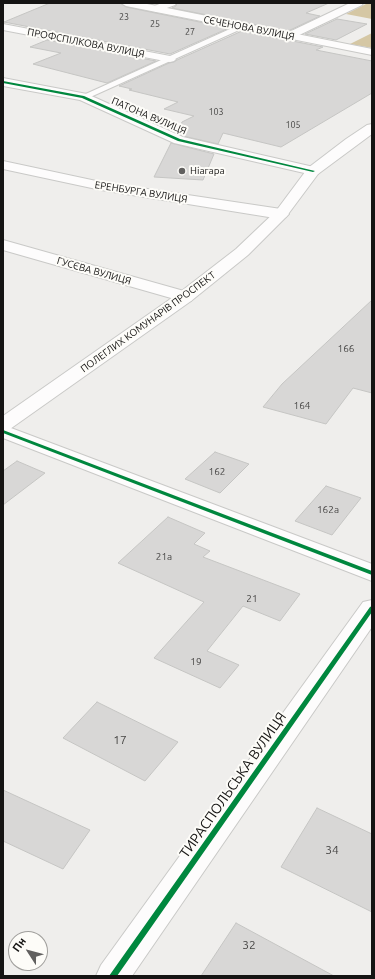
<!DOCTYPE html>
<meta charset="utf-8">
<style>
body{margin:0}
#map{position:relative;width:375px;height:979px;overflow:hidden;background:#efeeec;font-family:Ubuntu,sans-serif}
canvas{display:block}
.frame{position:absolute;inset:0;border:4px solid #151413;pointer-events:none}
.north{position:absolute;left:8px;top:931px;width:40px;height:40px;box-sizing:border-box;background:#fdfcf8;border:1px solid #a09f9c;border-radius:50%;rotate:306deg;font-size:11px;font-weight:700;line-height:16px;text-align:center;color:#151413}
.north::after{content:'';display:block;margin:auto;width:14px;height:18px;background:#61605f;clip-path:polygon(50% 0,100% 100%,50% 72%,0 100%)}
</style>
<div id="map">
<canvas width="375" height="979"></canvas>
<div class="frame"></div>
<div class="north">Пн</div>
</div>
<script>
const ctx = document.querySelector('canvas').getContext('2d');
ctx.lineJoin = 'round';
function fill(path, color) { ctx.fillStyle = color; ctx.fill(path, 'evenodd'); }
const shape = rows => new Path2D(rows.map(r => 'M' + r).join(''));
function trace(path, color, width, dash) { ctx.strokeStyle = color; ctx.lineWidth = width; ctx.lineCap = dash ? 'butt' : 'round'; ctx.setLineDash(dash || []); ctx.stroke(path); }
function label(font, color, halo, rows, align = 'center') {
  ctx.font = font + ' Ubuntu,sans-serif'; ctx.lineWidth = 4; ctx.setLineDash([]); ctx.textBaseline = 'middle'; ctx.strokeStyle = halo; ctx.fillStyle = color; for (const [text, x, y, turn = 0] of rows) {
    ctx.save(); ctx.translate(x, y); ctx.rotate((+turn || 0) * Math.PI / 180); ctx.textAlign = isNaN(turn) ? turn : align; if (halo) ctx.strokeText(text, 0, 0); ctx.fillText(text, 0, 0); ctx.restore();
  }
}
fill(shape([
 [368,3,372,3,372,19,346,14],
 [372,33,372,48,350,44]
]), '#d5c7a4');
const building = shape([
 [50,3,120,3,126,7,229,28,170,54,4,22,50,3],
 [177,3,329,3,306,13,320,16,288,31,172,8,176,6,177,3],
 [337,19,367,24,336,40,305,34,337,19],
 [242,31,323,47,316,50,372,61,372,93,281,147,223,133,218,144,183,136,177,133,182,122,194,116,164,109,178,102,129,90,132,89,119,86,169,63,174,62,177,60,242,31],
 [47,40,156,61,107,83,33,64,61,53,30,47,47,40],
 [171,143,214,154,203,180,154,177,171,143],
 [372,300,372,393,353,388,326,424,263,407,282,384,372,300],
 [215,452,249,464,220,493,185,479,215,452],
 [17,461,45,473,3,505,3,471,17,461],
 [326,486,361,498,332,535,295,521,326,486],
 [168,517,205,533,194,544,210,551,203,557,300,594,280,621,243,606,207,651,239,665,220,688,154,658,204,602,118,563,168,517],
 [97,702,178,742,145,781,63,738,97,702],
 [3,790,90,830,63,869,3,841,3,790],
 [317,808,372,834,372,912,281,867,317,808],
 [236,923,334,976,201,976,236,923]
]);
fill(building, '#d8d7d6');
trace(building, '#c5c5c3', 1);
const service = shape([
 [241,24,244,24,248,26,86,99,80,99,79,97,241,24]
]);
const minor = shape([
 [162,3,176,3,175,5,156,12,151,9,152,7,162,3],
 [350,3,363,3,362,5,293,38,289,39,283,36,285,34,350,3],
 [3,24,170,56,174,57,176,59,174,61,170,62,3,30,3,24],
 [3,78,87,94,183,137,318,168,320,171,318,174,313,175,174,143,80,100,3,86,3,78],
 [3,161,101,182,281,209,286,211,289,214,286,217,281,219,101,190,3,169,3,161],
 [3,240,191,293,194,297,191,301,185,302,3,250,3,240],
 [3,425,372,564,372,581,3,438,3,425],
 [372,600,372,627,132,976,96,976,101,965,363,602,372,600]
]);
const tertiary = shape([
 [121,3,142,3,372,49,372,55,126,6,121,3]
]);
const primary = shape([
 [372,124,372,134,318,174,286,217,248,255,191,301,10,429,3,431,3,416,179,293,236,249,276,211,308,168,346,139,367,125,372,124]
]);
trace(service, '#c9c9c7', 2);
trace(minor, '#c9c9c7', 2);
trace(tertiary, '#c9c9c7', 2);
trace(primary, '#c9c9c7', 2);
fill(service, '#fdfcfc');
fill(minor, '#fdfcfc');
fill(tertiary, '#fdfcfc');
fill(primary, '#fdfcfc');
fill(shape([
 [3,81,84,96,180,139,315,171,313,172,178,141,82,98,3,83,3,81],
 [3,430,372,571,372,575,3,433,3,430],
 [372,606,372,612,117,976,109,976,370,607,372,606]
]), '#00873e');
for (const [x, y, r, color] of [
 [182,171,4,"#61605f"]
]) { const dot = new Path2D(); dot.arc(x, y, r, 0, 2 * Math.PI); ctx.fillStyle = color; ctx.fill(dot); trace(dot, '#fdfcf8', 1.5); }
label('9px', '#474645', null, [
 ["23",124,17],
 ["25",155,24],
 ["27",190,32],
 ["103",216,112],
 ["105",293,125]
]);
label('10px', '#151413', '#fdfcf8', [
 ["СЄЧЕНОВА ВУЛИЦЯ",249,28,11],
 ["ПРОФСПІЛКОВА ВУЛИЦЯ",86,43,11],
 ["ПАТОНА ВУЛИЦЯ",149,116,23],
 ["ЕРЕНБУРГА ВУЛИЦЯ",141,192,9],
 ["ГУСЄВА ВУЛИЦЯ",94,271,16],
 ["ПОЛЕГЛИХ КОМУНАРІВ ПРОСПЕКТ",148,322,-36]
]);
label('10px', '#151413', '#fdfcf8', [
 ["Ніагара",190,171]
], 'left');
label('10px', '#474645', null, [
 ["166",346,349],
 ["164",302,406],
 ["162",217,472],
 ["162а",328,510],
 ["21а",164,557],
 ["21",252,599],
 ["19",196,662]
]);
label('12px', '#474645', null, [
 ["17",120,740],
 ["34",332,850],
 ["32",249,945]
]);
label('14px', '#151413', '#fdfcf8', [
 ["ТИРАСПОЛЬСЬКА ВУЛИЦЯ",233,785,-55]
]);
</script>
